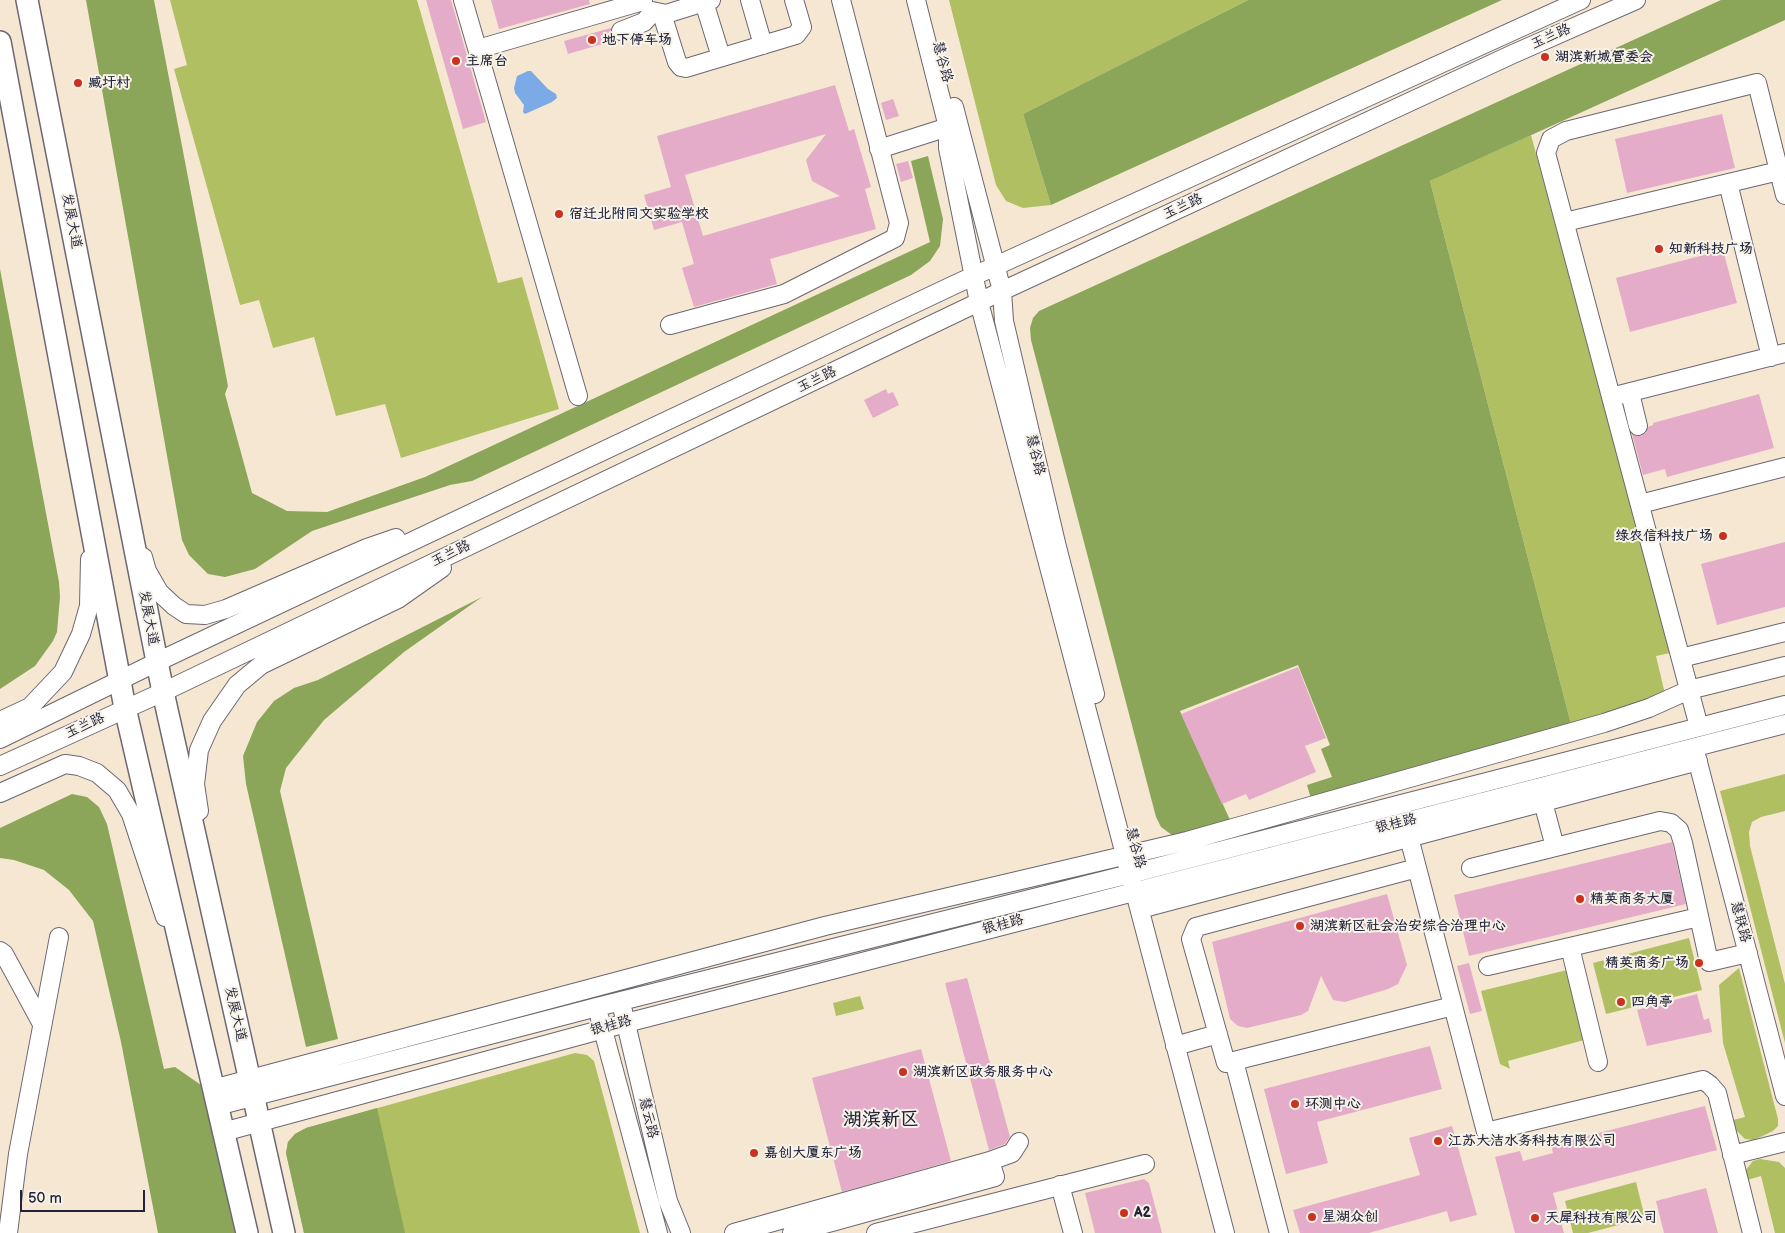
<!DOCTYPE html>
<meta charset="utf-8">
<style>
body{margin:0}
#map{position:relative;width:1785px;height:1233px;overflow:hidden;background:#f6e7d3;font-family:"Balsamiq Sans",sans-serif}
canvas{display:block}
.scale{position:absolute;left:20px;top:1190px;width:125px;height:22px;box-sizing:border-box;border:2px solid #22223b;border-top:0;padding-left:6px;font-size:15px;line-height:18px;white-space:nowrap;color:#22223b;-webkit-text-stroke:4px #f7f3e8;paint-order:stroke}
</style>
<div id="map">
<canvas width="1785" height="1233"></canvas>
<div class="scale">50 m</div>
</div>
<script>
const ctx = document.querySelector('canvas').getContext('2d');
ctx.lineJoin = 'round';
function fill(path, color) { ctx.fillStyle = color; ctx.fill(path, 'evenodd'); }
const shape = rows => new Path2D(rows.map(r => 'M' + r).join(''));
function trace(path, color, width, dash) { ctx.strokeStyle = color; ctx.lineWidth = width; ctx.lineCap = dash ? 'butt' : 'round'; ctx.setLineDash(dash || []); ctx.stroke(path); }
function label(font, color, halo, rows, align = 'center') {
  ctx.font = font + ' "Balsamiq Sans","LXGW WenKai TC",sans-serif'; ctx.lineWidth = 4; ctx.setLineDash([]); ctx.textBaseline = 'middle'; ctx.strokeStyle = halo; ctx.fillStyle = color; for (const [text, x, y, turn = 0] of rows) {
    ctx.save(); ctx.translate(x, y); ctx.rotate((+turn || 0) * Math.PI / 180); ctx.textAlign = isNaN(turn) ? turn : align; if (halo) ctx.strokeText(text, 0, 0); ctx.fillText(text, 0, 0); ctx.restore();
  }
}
fill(shape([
 [170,0,417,0,498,283,522,277,559,409,401,458,385,404,336,416,314,337,273,348,259,300,240,305,174,69,187,65],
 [949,0,1248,0,1023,114,1051,205,1023,208,1006,201,996,185],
 [1531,135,1670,653,1656,656,1665,694,1572,728,1430,181],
 [1785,774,1785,811,1761,817,1752,822,1749,832,1750,846,1785,984,1785,1043,1720,791],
 [1689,938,1702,990,1606,1014,1593,963],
 [1739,968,1778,1119,1778,1126,1773,1131,1754,1140,1745,1139,1735,1129,1733,1120,1745,1117,1723,1043,1719,985],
 [1567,970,1584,1040,1508,1061,1510,1069,1500,1064,1481,991],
 [860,996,864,1009,836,1016,833,1003],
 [575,1053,587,1055,594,1061,640,1233,304,1233,286,1153,288,1142,295,1134,306,1128],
 [1760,1159,1779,1162,1785,1168,1785,1233,1775,1233,1761,1176,1747,1180,1745,1171,1753,1161],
 [1636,1182,1645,1218,1588,1233,1573,1233,1565,1201]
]), '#afbf62');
fill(shape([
 [86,0,154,0,228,386,225,394,252,493,287,511,327,512,425,477,930,242,911,161,928,156,943,219,940,246,930,261,911,275,472,481,450,485,312,531,255,569,225,577,208,574,189,555,182,540],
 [1248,0,1502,0,1051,205,1023,114],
 [1721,0,1785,0,1785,20,1430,181,1572,728,1311,799,1307,785,1332,777,1321,749,1330,745,1298,665,1180,711,1231,822,1185,835,1172,835,1161,827,1156,817,1031,340,1030,328,1033,318,1039,311],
 [0,269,59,582,60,597,57,632,53,641,35,666,0,689],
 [482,597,404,652,324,720,286,768,280,791,338,1039,306,1047,246,784,243,756,257,722,274,701,294,688,318,680],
 [72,794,87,797,99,807,107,824,164,1069,175,1067,201,1085,235,1233,158,1233,121,1042,93,921,69,890,44,870,14,860,0,858,0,828],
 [377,1108,405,1233,304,1233,286,1153,288,1142,295,1134,306,1128]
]), '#8ba658');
fill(shape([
 [528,71,531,71,548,89,556,94,557,98,552,102,525,114,523,112,524,105,515,93,514,88,517,76]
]), '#7caae6');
fill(shape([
 [426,0,451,0,486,122,463,129],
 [491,0,589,0,590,4,499,29],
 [611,28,611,35,616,40,568,54,564,41],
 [835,85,849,131,854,129,871,187,865,189,876,229,770,259,777,284,694,307,682,268,694,264,682,222,654,230,644,195,671,187,657,136],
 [826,134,806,160,812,181,840,196,703,236,685,175],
 [893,99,899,116,886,120,881,103],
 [1722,114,1735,168,1627,193,1615,139],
 [908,161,913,178,901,182,896,164],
 [1723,250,1737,303,1630,332,1616,278],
 [886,389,888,394,893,392,899,405,873,418,864,400],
 [1759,394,1774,448,1667,477,1665,469,1643,475,1632,434,1641,436,1646,433,1648,427,1653,425,1653,423],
 [1785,542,1785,607,1717,625,1701,564],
 [1298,667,1326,738,1305,746,1316,772,1249,800,1246,794,1222,804,1181,714],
 [1672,842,1686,904,1469,956,1454,895],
 [1387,894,1407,965,1398,984,1388,989,1345,1002,1333,1000,1321,976,1308,1011,1301,1015,1247,1028,1238,1026,1230,1019,1212,942],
 [1469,963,1482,1011,1470,1014,1457,966],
 [967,978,1010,1137,1005,1144,989,1150,945,983],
 [1697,994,1704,1020,1709,1018,1712,1032,1647,1046,1637,1010],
 [1430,1046,1442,1089,1317,1122,1328,1163,1286,1174,1264,1089],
 [921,1049,951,1161,842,1192,812,1078],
 [1705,1106,1717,1150,1553,1193,1564,1233,1515,1233,1495,1157,1520,1151,1523,1161,1553,1153,1551,1145],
 [1452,1126,1477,1215,1450,1222,1447,1211,1369,1233,1300,1233,1293,1210,1420,1175,1409,1138],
 [1144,1179,1149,1183,1162,1233,1095,1233,1085,1193],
 [1706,1188,1718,1233,1664,1233,1656,1201]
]), '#e4acc8');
const minor = shape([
 [463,0,578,396],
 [750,0,763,45],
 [916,0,948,127,948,148,979,302,1225,1233],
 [704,2,721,57],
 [652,11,666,14,711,0],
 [662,14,677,62,681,67,686,68,796,35,802,27,794,0],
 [621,31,644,22,653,12],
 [478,49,643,1],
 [954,107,1002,291,1004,321,1057,547,1095,694],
 [879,149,948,127],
 [1728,183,1771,357],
 [1565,222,1779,171],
 [670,325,784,294,895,238,899,223,841,0],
 [1630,393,1638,426],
 [1611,397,1785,353],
 [1640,504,1785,467],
 [143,557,147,571,159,592,174,606,186,614,205,615,226,609,367,548,396,538],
 [1681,658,1785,632],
 [0,721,30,707,63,672,81,634,89,606,90,559],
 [1699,727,1546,153,1551,139,1566,131,1757,83,1785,195],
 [0,739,157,662,956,284,1581,0],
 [1695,751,1785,1096],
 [0,766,163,692,1002,291,1513,54,1636,0],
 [0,793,65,764,79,766,97,773,117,790,131,814,165,917],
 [1543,802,1555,847],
 [199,811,195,784,199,750,212,721,237,685,261,665,398,599,442,568],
 [1405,822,1486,1132,1703,1080,1710,1085,1717,1093,1752,1233],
 [1417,868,1196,927,1191,939,1226,1063,1453,1006],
 [1471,868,1660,821,1671,823,1679,830,1683,843,1709,962,1748,953],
 [1140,909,1698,761],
 [1570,947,1598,1062],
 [0,951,4,954,42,1024],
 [1488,966,1699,917],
 [623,1011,668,1201,681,1233],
 [600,1019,658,1233],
 [1175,1046,1218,1034],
 [1234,1061,1279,1233],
 [213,1089,825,926,1187,841,1604,723,1649,708,1689,690,1785,666],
 [217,1106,597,1007,1142,871,1785,705],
 [223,1132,626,1023,1785,724],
 [1732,1155,1785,1142],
 [1060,1185,1073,1233],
 [8,1233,18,1154,59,937],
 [734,1233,990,1161],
 [792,1233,995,1177,990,1161,1012,1153,1019,1142],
 [876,1233,1145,1164]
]);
const major = shape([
 [27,0,163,692,284,1233],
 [0,42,125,708,247,1233]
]);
trace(minor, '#6c6770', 20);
trace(major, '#6c6770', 24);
trace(minor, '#fff', 18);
trace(major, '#fff', 21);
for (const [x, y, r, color] of [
 [592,40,5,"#c8321e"],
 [1545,57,5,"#c8321e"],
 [456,61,5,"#c8321e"],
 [78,83,5,"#c8321e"],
 [559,214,5,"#c8321e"],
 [1659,249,5,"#c8321e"],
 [1723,536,5,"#c8321e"],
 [1580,899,5,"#c8321e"],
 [1300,926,5,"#c8321e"],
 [1699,963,5,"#c8321e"],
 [1621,1002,5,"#c8321e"],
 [903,1072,5,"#c8321e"],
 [1295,1104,5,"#c8321e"],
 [1438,1141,5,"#c8321e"],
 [754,1153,5,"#c8321e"],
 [1124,1213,5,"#c8321e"],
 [1312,1217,5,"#c8321e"],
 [1535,1218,5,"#c8321e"]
]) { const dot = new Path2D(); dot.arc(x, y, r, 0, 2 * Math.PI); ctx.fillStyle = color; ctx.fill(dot); trace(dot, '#f7f3e8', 2); }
label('14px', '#22223b', '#f7f3e8', [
 ["玉兰路",1551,37,-24],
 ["慧谷路",942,62,75],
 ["玉兰路",1183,207,-25],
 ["发展大道",71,221,79],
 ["玉兰路",817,380,-26],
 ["慧谷路",1035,455,77],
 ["玉兰路",451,554,-26],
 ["发展大道",148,618,79],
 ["玉兰路",85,726,-25],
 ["银桂路",1396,824,-14],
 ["慧谷路",1135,848,75],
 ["慧联路",1740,922,75],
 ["银桂路",1003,925,-15],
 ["发展大道",235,1014,77],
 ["银桂路",611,1026,-15],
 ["慧云路",648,1118,77]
]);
label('bold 14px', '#22223b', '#f7f3e8', [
 ["地下停车场",602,40],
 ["湖滨新城管委会",1555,57],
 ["主席台",466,61],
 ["臧圩村",88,83],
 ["宿迁北附同文实验学校",569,214],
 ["知新科技广场",1669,249],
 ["绿农信科技广场",1713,536,"right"],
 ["精英商务大厦",1590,899],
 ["湖滨新区社会治安综合治理中心",1310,926],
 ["精英商务广场",1689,963,"right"],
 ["四角亭",1631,1002],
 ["湖滨新区政务服务中心",913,1072],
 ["环测中心",1305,1104],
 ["江苏大洁水务科技有限公司",1448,1141],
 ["嘉创大厦东广场",764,1153],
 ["A2",1134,1213],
 ["星湖众创",1322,1217],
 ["天犀科技有限公司",1545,1218]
], 'left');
label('bold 19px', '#22223b', '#f7f3e8', [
 ["湖滨新区",881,1120]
]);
</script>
